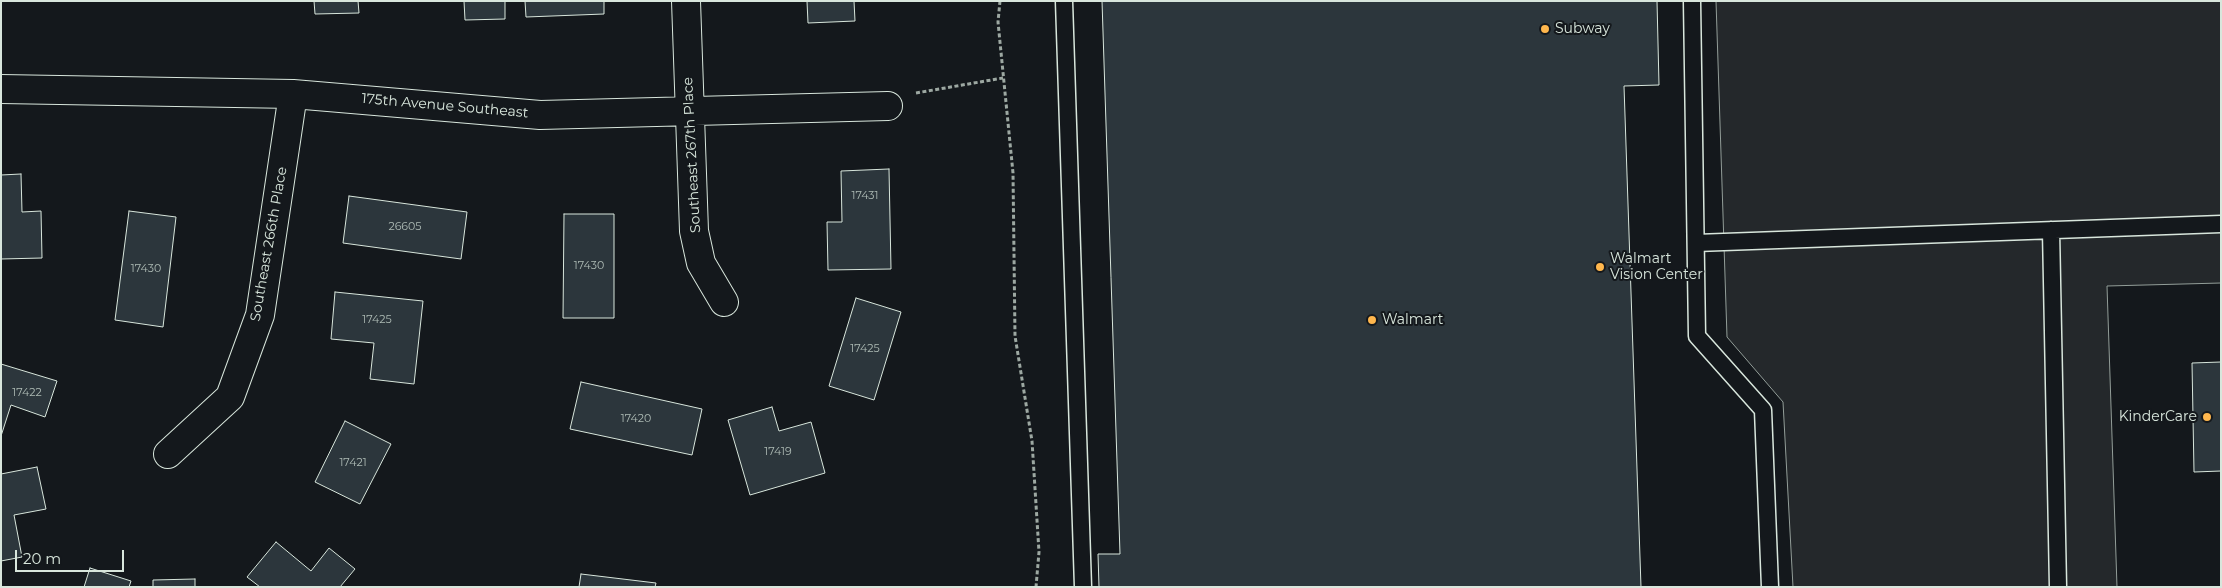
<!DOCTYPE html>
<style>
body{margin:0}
#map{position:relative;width:2222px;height:588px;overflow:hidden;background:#14181c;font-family:Montserrat,sans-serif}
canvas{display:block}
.frame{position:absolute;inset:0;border:2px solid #d8e6dc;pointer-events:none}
.scale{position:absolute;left:15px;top:550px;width:109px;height:22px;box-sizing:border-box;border:2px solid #d8e6dc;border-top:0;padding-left:6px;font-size:15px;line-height:18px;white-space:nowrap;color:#d8e6dc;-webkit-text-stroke:4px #14181c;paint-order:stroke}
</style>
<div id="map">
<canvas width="2222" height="588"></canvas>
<div class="frame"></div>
<div class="scale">20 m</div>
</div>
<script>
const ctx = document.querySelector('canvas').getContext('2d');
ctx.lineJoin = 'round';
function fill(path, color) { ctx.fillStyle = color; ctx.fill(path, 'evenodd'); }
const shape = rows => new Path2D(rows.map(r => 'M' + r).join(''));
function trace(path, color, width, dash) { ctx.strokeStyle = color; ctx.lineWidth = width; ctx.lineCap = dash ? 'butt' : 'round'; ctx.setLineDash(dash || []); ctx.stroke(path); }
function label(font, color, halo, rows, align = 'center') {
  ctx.font = font + ' Montserrat,sans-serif'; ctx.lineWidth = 4; ctx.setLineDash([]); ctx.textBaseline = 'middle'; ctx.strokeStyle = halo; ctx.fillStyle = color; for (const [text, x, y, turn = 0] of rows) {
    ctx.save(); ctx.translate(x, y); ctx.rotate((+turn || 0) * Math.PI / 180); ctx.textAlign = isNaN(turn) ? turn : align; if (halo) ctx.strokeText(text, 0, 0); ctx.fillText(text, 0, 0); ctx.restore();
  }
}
const parking = shape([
 [1716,1,2221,1,2221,283,2107,286,2117,587,1793,587,1783,402,1727,337,1716,1]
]);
fill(parking, '#24282b');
trace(parking, '#939e99', 1);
const building = shape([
 [314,1,358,1,359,13,315,14,314,1],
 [464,1,505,1,505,19,465,20,464,1],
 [525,1,604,1,604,14,526,17,525,1],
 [807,1,854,1,855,21,808,23,807,1],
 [1102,1,1657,1,1659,85,1624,86,1641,587,1099,587,1098,554,1120,554,1102,1],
 [889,169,891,269,828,270,827,222,842,222,841,171,889,169],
 [21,174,22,212,41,211,42,258,1,259,1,175,21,174],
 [349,196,467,212,461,259,343,243,349,196],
 [129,211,176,217,163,327,115,320,129,211],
 [564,214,614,214,614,318,563,318,564,214],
 [335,292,423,301,414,384,370,379,374,343,331,339,335,292],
 [856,298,901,312,874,400,829,386,856,298],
 [2221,362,2221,471,2194,472,2192,363,2221,362],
 [1,364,57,381,45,417,11,405,1,436,1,364],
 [581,382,702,409,692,455,570,429,581,382],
 [772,407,779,431,811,422,825,473,750,495,728,420,772,407],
 [345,421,391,444,360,504,315,482,345,421],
 [37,467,46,509,14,515,22,557,1,561,1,474,37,467],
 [276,542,311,571,329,548,355,569,340,587,260,587,247,577,276,542],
 [90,568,131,581,129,587,84,587,90,568],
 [581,574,656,583,655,587,579,587,581,574],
 [195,579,195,587,153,587,153,580,195,579]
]);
fill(building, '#2c363c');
trace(building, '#d8e6dc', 1);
const service = shape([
 [1064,1,1083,587],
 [1692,1,1697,336,1763,410,1770,587],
 [2051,230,2058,587],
 [1696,243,2221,224]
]);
const minor = shape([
 [686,1,694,231,701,263,724,302],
 [1,89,293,94,540,115,888,106],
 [168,454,230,397,260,315,293,94]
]);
trace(service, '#d8e6dc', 19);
trace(minor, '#d8e6dc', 30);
trace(shape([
 [1000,1,998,22,1013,173,1015,336,1032,441,1039,552,1036,587],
 [916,93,1003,78]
]), '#9da8a2', 3, [4, 2.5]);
trace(service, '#14181c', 16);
trace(minor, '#14181c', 28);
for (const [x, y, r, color] of [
 [1545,29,5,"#ffb74d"],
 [1600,267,5,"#ffb74d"],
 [1372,320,5,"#ffb74d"],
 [2207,417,5,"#ffb74d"]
]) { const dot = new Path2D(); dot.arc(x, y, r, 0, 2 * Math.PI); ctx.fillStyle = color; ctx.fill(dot); trace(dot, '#14181c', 2); }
label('11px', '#adbab4', null, [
 ["17431",865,196],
 ["26605",405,227],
 ["17430",589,266],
 ["17430",146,269],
 ["17425",377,320],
 ["17425",865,349],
 ["17422",27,393],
 ["17420",636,419],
 ["17419",778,452],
 ["17421",353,463]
]);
label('14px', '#d8e6dc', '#14181c', [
 ["Subway",1555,29],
 ["Walmart",1610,259],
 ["Vision Center",1610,275],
 ["Walmart",1382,320],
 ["KinderCare",2197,417,"right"]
], 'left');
label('14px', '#d8e6dc', '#14181c', [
 ["175th Avenue Southeast",445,106,5],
 ["Southeast 267th Place",692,155,-93],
 ["Southeast 266th Place",269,244,-80]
]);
</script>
